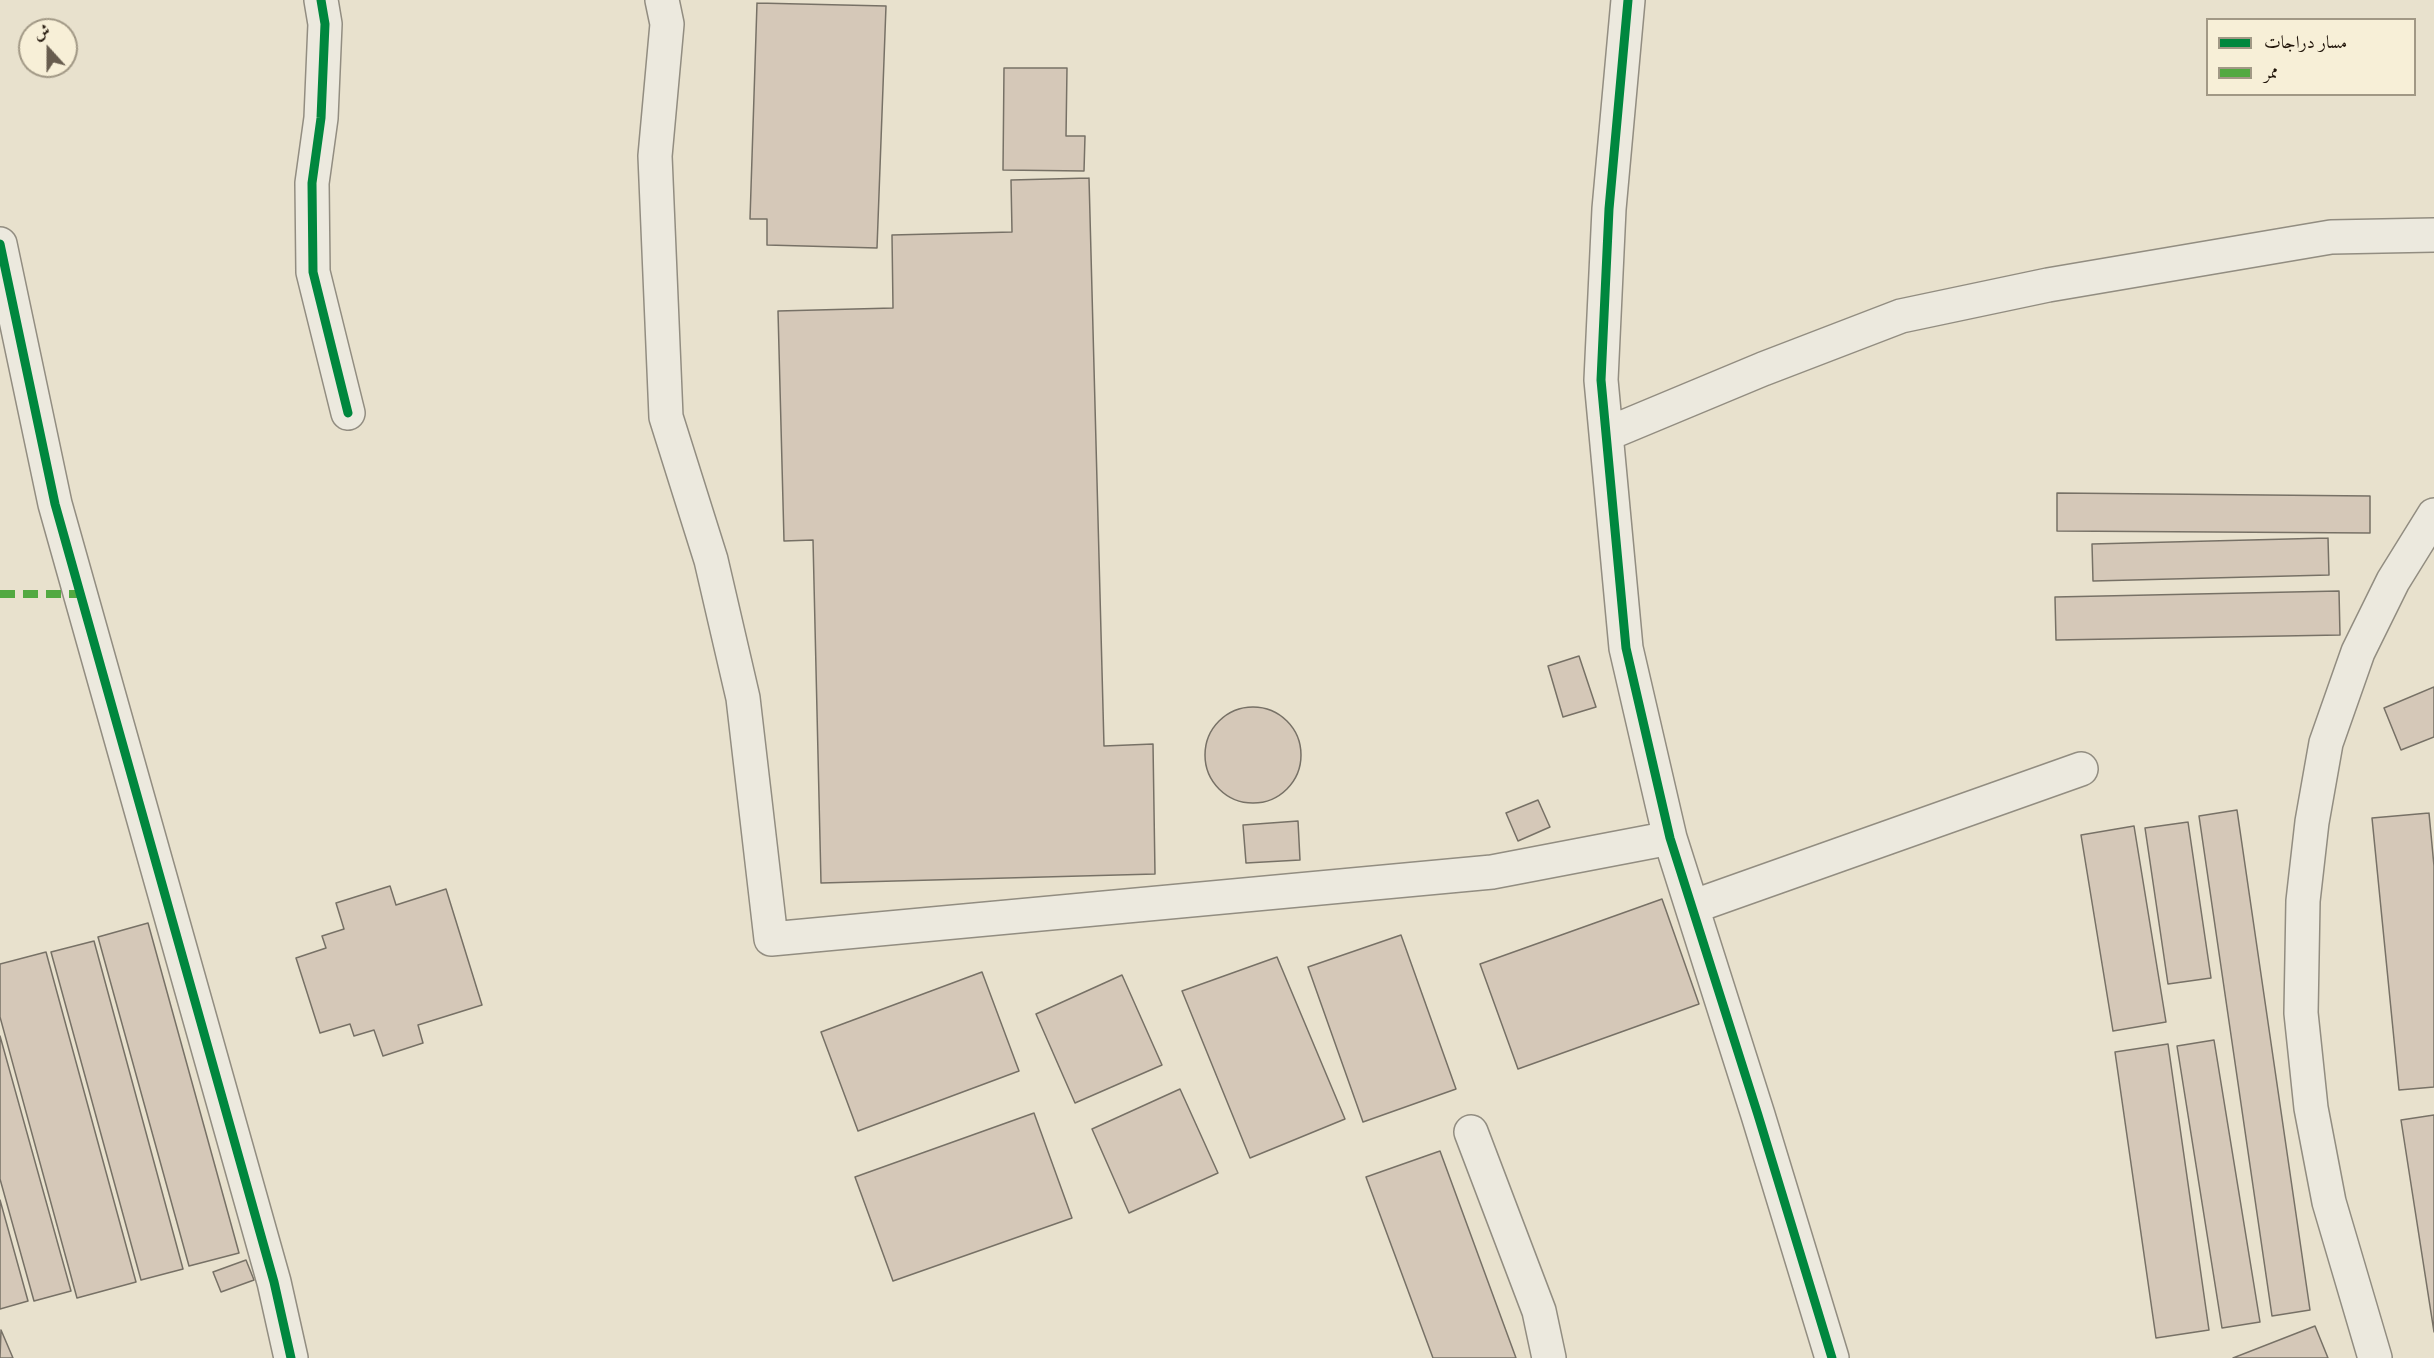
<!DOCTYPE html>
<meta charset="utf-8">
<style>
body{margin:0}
#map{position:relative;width:2434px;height:1358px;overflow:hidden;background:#e8e1cd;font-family:"IM FELL English",Amiri,serif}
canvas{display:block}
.legend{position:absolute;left:2206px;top:18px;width:210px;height:78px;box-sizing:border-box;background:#f7efd7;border:2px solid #a19885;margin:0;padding:8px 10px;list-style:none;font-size:18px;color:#21150a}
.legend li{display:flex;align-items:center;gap:12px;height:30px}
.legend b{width:30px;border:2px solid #a19885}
.north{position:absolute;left:18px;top:18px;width:60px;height:60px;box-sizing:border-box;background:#f7efd7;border:2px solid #a19885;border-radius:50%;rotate:339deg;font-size:16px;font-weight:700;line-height:24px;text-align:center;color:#21150a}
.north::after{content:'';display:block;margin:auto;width:21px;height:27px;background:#675c4e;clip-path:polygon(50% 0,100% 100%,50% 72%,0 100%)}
</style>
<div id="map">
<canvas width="2434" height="1358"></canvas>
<ul class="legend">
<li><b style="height:8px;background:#00873e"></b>مسار دراجات</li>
<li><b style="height:8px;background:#52a941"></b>ممر</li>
</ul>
<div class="north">ش</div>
</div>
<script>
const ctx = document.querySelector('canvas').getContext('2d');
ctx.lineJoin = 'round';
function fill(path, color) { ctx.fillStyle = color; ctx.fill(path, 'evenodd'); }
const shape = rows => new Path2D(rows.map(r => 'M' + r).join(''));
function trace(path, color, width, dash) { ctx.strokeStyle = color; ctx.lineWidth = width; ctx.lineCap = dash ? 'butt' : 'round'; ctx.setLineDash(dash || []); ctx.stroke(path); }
const building = shape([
 [757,3,886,6,877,248,767,245,767,219,750,219,757,3],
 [1004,68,1067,68,1066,136,1085,136,1084,171,1003,170,1004,68],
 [1089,178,1104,746,1153,744,1155,874,821,883,813,540,784,541,778,311,893,308,892,235,1012,232,1011,180,1089,178],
 [2057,493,2370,496,2370,533,2057,531,2057,493],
 [2328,538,2329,575,2093,581,2092,544,2328,538],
 [2339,591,2340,635,2056,640,2055,597,2339,591],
 [1579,656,1596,707,1563,717,1548,666,1579,656],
 [2434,687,2434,737,2401,750,2384,708,2434,687],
 '1205 755a48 48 0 1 1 96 0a48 48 0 1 1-96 0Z',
 [1538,800,1550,827,1518,841,1506,813,1538,800],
 [2237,810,2310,1310,2272,1316,2199,816,2237,810],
 [2429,813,2434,866,2434,1087,2399,1090,2372,818,2429,813],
 [1298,821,1300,860,1246,863,1243,825,1298,821],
 [2188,822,2211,978,2168,984,2145,828,2188,822],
 [2134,826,2166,1022,2113,1031,2081,835,2134,826],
 [390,886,396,905,446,889,482,1005,418,1025,423,1043,383,1056,374,1030,354,1036,350,1024,320,1033,296,958,326,948,322,936,344,929,336,903,390,886],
 [1662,899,1699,1004,1518,1069,1480,964,1662,899],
 [148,923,239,1253,189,1266,98,937,148,923],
 [1401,935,1456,1089,1363,1122,1308,967,1401,935],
 [94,941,183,1269,141,1280,51,952,94,941],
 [46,952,136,1282,77,1298,0,1017,0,964,46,952],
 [1277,957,1345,1119,1250,1158,1182,991,1277,957],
 [982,972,1019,1071,858,1131,821,1032,982,972],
 [1122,975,1162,1065,1075,1103,1036,1014,1122,975],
 [0,1036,71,1291,34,1301,0,1179,0,1036],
 [2214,1040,2260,1322,2222,1328,2177,1046,2214,1040],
 [2168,1044,2209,1330,2156,1338,2115,1052,2168,1044],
 [1180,1089,1218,1173,1129,1213,1092,1129,1180,1089],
 [1034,1113,1072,1218,893,1281,855,1177,1034,1113],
 [2434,1115,2434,1332,2401,1120,2434,1115],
 [1440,1151,1516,1358,1433,1358,1366,1177,1440,1151],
 [0,1200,28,1301,0,1309,0,1200],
 [246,1260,254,1280,221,1292,213,1272,246,1260],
 [2315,1326,2328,1358,2233,1358,2315,1326],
 [1,1330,13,1358,0,1358,1,1330]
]);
fill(building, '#d5c8b8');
trace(building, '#777166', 1.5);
const minor = shape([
 [321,0,325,24,321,118,312,183,313,272,348,413],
 [662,0,667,24,655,156,666,417,711,560,743,698,771,939,1492,872,1670,838],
 [1628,0,1609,209,1601,380,1626,648,1670,838,1758,1115,1832,1358],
 [0,244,55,504,274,1282,291,1358],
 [1607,434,1763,369,1901,316,2048,285,2331,237,2434,235],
 [1692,907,2081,769],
 [1471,1132,1539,1311,1549,1358],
 [2375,1358,2329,1202,2311,1108,2301,1013,2303,901,2312,822,2326,743,2358,652,2393,581,2434,515]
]);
trace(minor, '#928d81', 36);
trace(minor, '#ece9de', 33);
trace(shape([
 [0,594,82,594]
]), '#52a941', 8, [15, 8]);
trace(shape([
 [321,0,325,24,321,118,312,183,313,272,348,413],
 [1628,0,1609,209,1601,380,1626,648,1670,838,1758,1115,1832,1358],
 [0,244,55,504,274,1282,291,1358]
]), '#00873e', 9);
</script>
